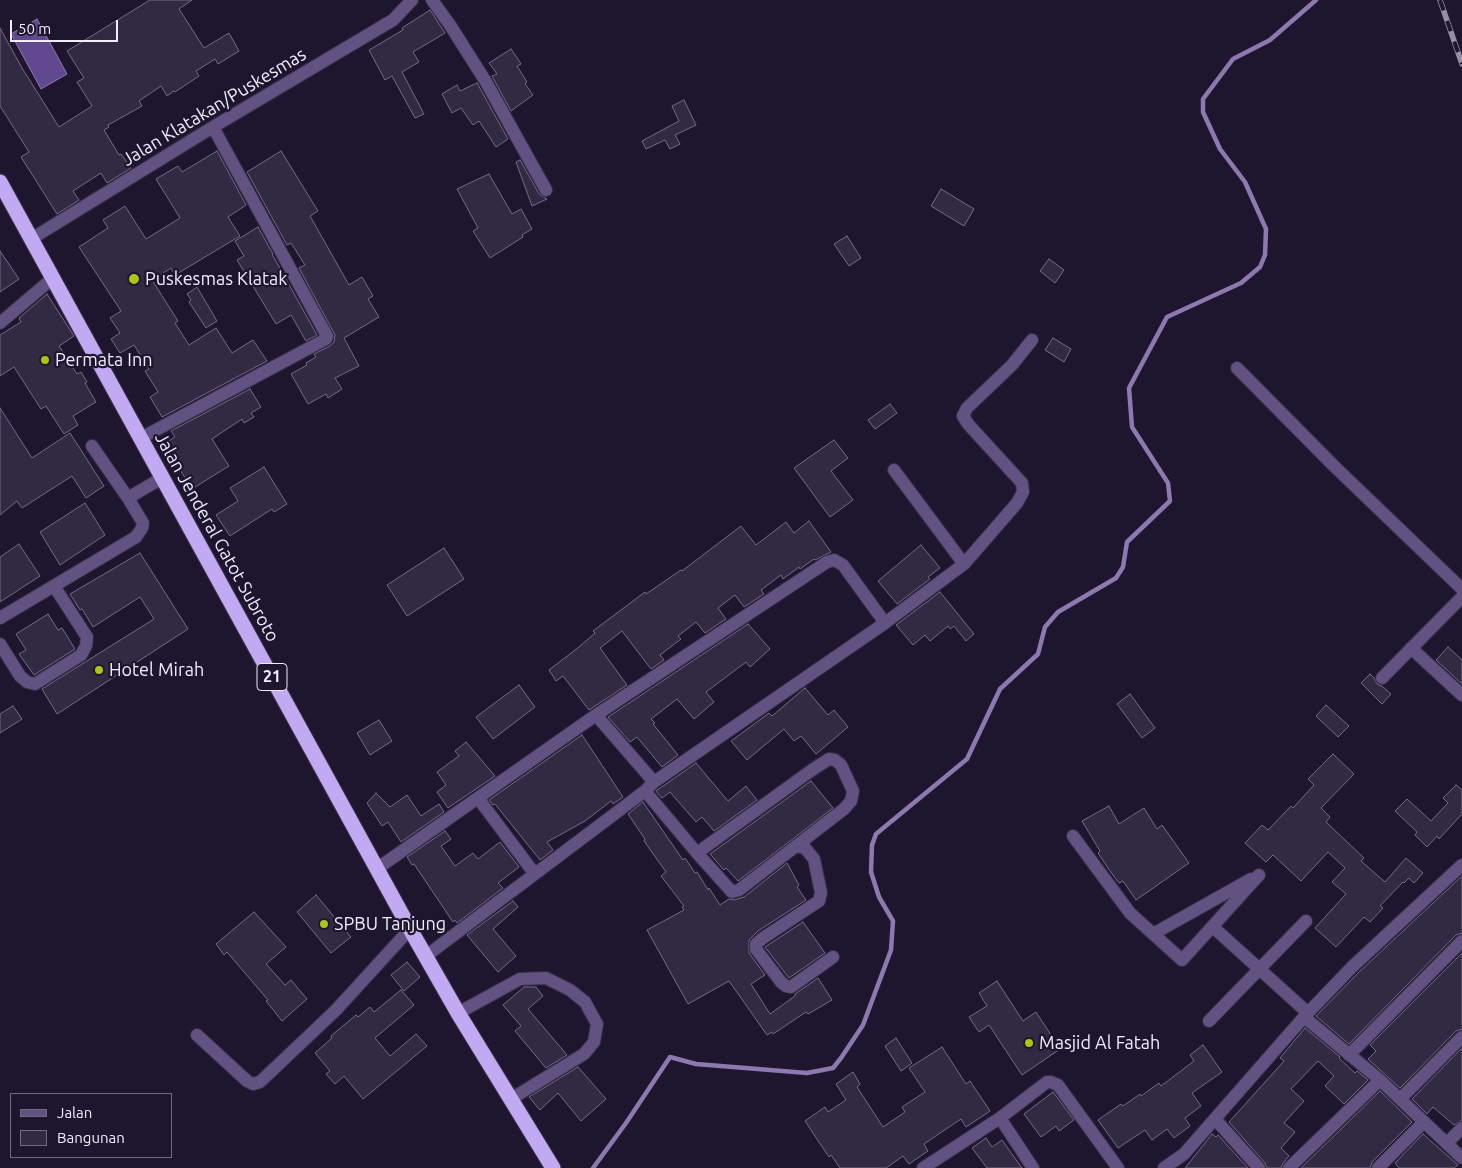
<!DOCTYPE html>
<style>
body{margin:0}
#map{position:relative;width:1462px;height:1168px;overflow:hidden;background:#1e162e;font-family:Ubuntu,sans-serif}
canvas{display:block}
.legend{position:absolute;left:10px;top:1093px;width:162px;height:65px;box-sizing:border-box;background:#1e162e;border:1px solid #726c81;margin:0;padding:6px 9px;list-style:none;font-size:15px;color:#f1ecfd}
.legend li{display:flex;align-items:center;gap:10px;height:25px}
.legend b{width:25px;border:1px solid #726c81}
.scale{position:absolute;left:10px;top:20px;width:108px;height:22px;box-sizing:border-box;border:2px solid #f1ecfd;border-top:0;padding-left:6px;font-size:15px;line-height:18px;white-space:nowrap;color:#f1ecfd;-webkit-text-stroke:4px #1e162e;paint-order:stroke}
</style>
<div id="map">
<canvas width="1462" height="1168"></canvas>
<ul class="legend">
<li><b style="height:6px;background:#625282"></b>Jalan</li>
<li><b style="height:14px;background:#322943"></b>Bangunan</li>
</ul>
<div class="scale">50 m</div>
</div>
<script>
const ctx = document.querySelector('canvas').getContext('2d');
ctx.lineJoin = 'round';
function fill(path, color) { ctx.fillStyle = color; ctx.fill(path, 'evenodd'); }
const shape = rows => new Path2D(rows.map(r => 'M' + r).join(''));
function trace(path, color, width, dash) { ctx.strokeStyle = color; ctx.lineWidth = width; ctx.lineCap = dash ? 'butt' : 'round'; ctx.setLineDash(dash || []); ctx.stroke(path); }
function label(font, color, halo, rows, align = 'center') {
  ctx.font = font + ' Ubuntu,sans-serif'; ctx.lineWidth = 4.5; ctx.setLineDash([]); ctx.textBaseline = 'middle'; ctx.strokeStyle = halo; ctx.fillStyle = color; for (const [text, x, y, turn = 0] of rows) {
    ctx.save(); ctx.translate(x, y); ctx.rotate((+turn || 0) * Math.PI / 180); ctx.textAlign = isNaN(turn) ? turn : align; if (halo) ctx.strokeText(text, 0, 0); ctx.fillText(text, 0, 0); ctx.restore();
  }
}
const water = shape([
 [37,19,67,74,41,89,11,34,37,19]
]);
fill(water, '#62488e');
trace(water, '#8d79af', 1);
trace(shape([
 [593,1168,626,1123,670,1057,696,1064,807,1073,833,1068,841,1058,863,1025,891,950,893,921,879,897,871,872,872,845,876,834,967,759,1000,689,1038,654,1045,627,1058,612,1116,578,1123,567,1127,542,1170,501,1168,483,1132,427,1129,388,1167,317,1241,283,1260,267,1265,255,1266,229,1245,182,1220,149,1203,112,1203,99,1233,59,1270,40,1316,0]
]), '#8d79af', 4.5);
const building = shape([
 [150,0,192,0,179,9,204,48,229,33,239,51,218,64,215,59,196,71,199,76,175,92,174,91,167,96,161,86,139,101,142,106,108,125,109,127,104,130,119,155,121,154,131,168,107,183,101,173,73,191,79,200,57,214,21,157,29,152,0,106,0,28,22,68,59,127,92,106,77,82,84,78,67,51,150,0],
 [430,10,445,33,413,52,419,62,402,72,424,114,415,118,392,76,385,80,369,50,403,30,402,28,430,10],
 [511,49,521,64,517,66,527,82,525,84,533,95,511,111,492,76,497,74,489,63,511,49],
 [477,83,508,139,496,147,479,121,473,125,461,108,452,113,442,94,457,85,460,91,477,83],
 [684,100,696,125,675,135,680,144,670,149,665,140,646,149,642,141,679,121,672,106,684,100],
 [217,151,246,205,228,217,240,236,175,275,171,268,152,280,178,321,175,323,189,345,216,328,232,353,253,340,267,361,162,417,150,397,158,392,145,371,149,369,134,345,120,353,111,339,120,333,110,318,121,311,79,247,108,228,103,220,125,206,146,239,180,218,156,179,178,166,182,172,217,151],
 [281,151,318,211,310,216,349,285,362,277,373,296,368,299,379,317,344,338,359,366,335,378,342,389,328,398,326,394,308,404,291,374,307,365,306,363,316,357,314,354,330,346,334,342,335,335,299,268,305,265,291,243,287,245,247,172,281,151],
 [520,160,539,194,547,199,532,206,516,162,520,160],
 [489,174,512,214,521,209,532,229,522,235,523,237,490,258,473,231,478,228,457,189,489,174],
 [941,189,974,209,964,226,931,206,941,189],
 [258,227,273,254,272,254,317,335,306,341,291,315,276,324,237,260,244,256,235,241,258,227],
 [847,236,861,258,849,266,834,244,847,236],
 [0,251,19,279,0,292,0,251],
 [1049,259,1064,270,1055,283,1040,271,1049,259],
 [197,287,217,321,206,328,189,302,191,300,187,294,197,287],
 [47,294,74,336,59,346,77,374,81,372,87,382,85,383,96,402,73,416,78,425,64,434,46,406,41,409,14,367,0,376,0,335,21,322,19,318,47,294],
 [1053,338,1071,349,1064,362,1045,350,1053,338],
 [250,389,261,407,251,413,254,417,244,423,242,419,212,439,229,466,192,489,164,444,175,437,171,431,250,389],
 [890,404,897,413,875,429,868,420,890,404],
 [0,408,32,458,70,433,104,486,86,498,72,476,22,508,17,501,0,515,0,408],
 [834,440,848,458,831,471,853,500,830,517,794,468,834,440],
 [264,467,287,504,274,512,272,509,230,536,216,515,238,501,230,488,264,467],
 [85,503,105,535,60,565,40,532,85,503],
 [809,521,831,552,815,560,814,559,800,569,799,567,783,579,781,575,761,590,764,594,744,607,735,595,718,608,726,619,705,633,696,622,678,636,681,639,660,655,664,660,651,669,622,631,600,648,627,685,589,710,563,676,556,681,549,670,579,647,595,633,593,631,645,592,646,594,681,570,682,571,741,526,756,545,786,522,794,533,809,521],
 [19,544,40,576,0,602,0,557,19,544],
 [921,545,940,568,928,577,930,579,897,604,878,581,921,545],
 [444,548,464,579,407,616,387,585,444,548],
 [140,553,188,629,57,714,42,689,154,619,140,597,93,627,82,609,80,610,70,594,140,553],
 [940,592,974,634,966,641,954,626,950,629,948,626,930,641,925,635,913,645,896,625,940,592],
 [48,614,58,630,62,628,75,649,34,675,19,654,26,650,16,634,48,614],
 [748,624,770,649,750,667,746,662,706,692,714,702,694,719,677,699,651,719,655,723,653,724,678,755,662,767,637,737,630,742,608,717,748,624],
 [1448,647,1462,660,1462,684,1436,660,1448,647],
 [1370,674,1374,678,1377,684,1382,686,1391,694,1382,704,1361,683,1370,674],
 [519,685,535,707,493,739,476,717,519,685],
 [805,688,828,715,834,710,848,727,816,754,801,736,794,741,784,729,747,760,731,741,769,713,772,716,805,688],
 [1130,694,1155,728,1142,738,1117,704,1130,694],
 [1326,705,1349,726,1338,737,1316,716,1326,705],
 [13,706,22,719,0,733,0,714,13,706],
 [379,720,392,741,370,755,357,733,379,720],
 [582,735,623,797,613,804,611,801,585,821,547,842,553,850,540,860,495,804,493,805,489,800,582,735],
 [466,742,495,776,448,808,437,792,446,785,437,772,459,756,455,751,466,742],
 [1333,754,1354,774,1321,808,1330,817,1326,822,1364,858,1361,861,1385,882,1406,858,1423,873,1414,883,1409,878,1404,883,1403,882,1380,906,1383,908,1370,922,1364,917,1336,947,1315,928,1346,894,1332,882,1345,868,1328,852,1301,881,1273,855,1266,862,1245,843,1262,825,1268,830,1291,806,1293,808,1314,785,1308,779,1333,754],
 [696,763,728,801,746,786,757,800,714,831,702,817,696,822,670,792,662,798,656,791,696,763],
 [811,781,833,808,738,881,726,868,724,870,710,854,811,781],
 [1456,785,1462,790,1462,814,1439,839,1437,836,1427,847,1415,835,1417,832,1395,811,1407,799,1431,821,1448,803,1443,798,1456,785],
 [376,793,390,807,407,795,421,816,439,804,444,812,401,842,388,822,382,826,367,803,376,793],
 [643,802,683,860,685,858,695,873,697,872,708,890,709,888,720,905,729,899,734,900,744,897,787,863,799,885,797,887,806,900,758,931,749,940,749,953,765,975,751,984,770,1014,795,996,795,994,818,978,832,1000,808,1014,806,1012,773,1034,772,1032,767,1035,729,981,688,1004,647,930,684,910,682,907,684,906,661,876,666,872,644,841,645,839,628,814,643,802],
 [1109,806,1119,824,1144,808,1157,829,1162,825,1189,863,1136,900,1123,881,1119,883,1110,871,1098,853,1100,851,1082,821,1109,806],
 [445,831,451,839,441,846,455,866,473,853,478,859,500,842,519,867,498,883,503,888,457,923,455,920,453,922,414,864,412,865,407,857,445,831],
 [1462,876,1462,933,1456,935,1349,1044,1316,1016,1358,973,1462,876],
 [316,895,351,937,331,953,297,912,316,895],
 [513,901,518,907,493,929,516,956,498,972,467,935,513,901],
 [254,912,286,947,266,964,285,985,291,980,307,999,282,1021,266,1001,268,1000,227,952,224,955,216,944,254,912],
 [803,922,825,953,789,978,765,947,803,922],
 [1462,953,1462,1029,1456,1031,1400,1088,1368,1059,1376,1051,1370,1045,1462,953],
 [407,962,420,977,404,991,391,975,407,962],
 [997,981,1023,1021,1036,1012,1060,1049,1022,1075,989,1025,979,1032,969,1017,987,1006,979,993,997,981],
 [524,987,536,987,543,996,528,1009,567,1055,546,1068,515,1031,521,1026,503,1005,524,987],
 [401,990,414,1005,375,1038,390,1056,416,1034,427,1046,363,1099,344,1076,335,1084,326,1074,330,1071,315,1053,332,1038,331,1036,356,1015,358,1017,370,1007,374,1012,401,990],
 [1305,1028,1340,1057,1339,1058,1355,1073,1357,1071,1368,1080,1344,1104,1325,1086,1334,1076,1318,1061,1291,1089,1304,1101,1284,1123,1295,1132,1281,1148,1289,1156,1283,1163,1281,1168,1267,1168,1265,1163,1229,1122,1284,1061,1280,1058,1305,1028],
 [896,1038,912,1063,901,1071,885,1046,896,1038],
 [1203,1045,1222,1072,1192,1093,1201,1106,1185,1118,1190,1126,1174,1138,1167,1129,1152,1140,1145,1130,1118,1148,1098,1120,1121,1104,1123,1106,1140,1094,1141,1096,1159,1083,1161,1086,1194,1061,1190,1055,1203,1045],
 [942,1047,966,1084,970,1081,990,1111,966,1127,961,1119,924,1144,928,1151,909,1164,903,1156,886,1168,840,1168,831,1155,829,1157,805,1121,825,1107,828,1112,846,1100,836,1084,853,1072,860,1084,857,1087,883,1127,905,1112,902,1107,925,1092,909,1068,942,1047],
 [1462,1048,1462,1120,1454,1125,1433,1107,1427,1114,1412,1099,1462,1048],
 [578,1067,606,1099,581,1121,558,1093,540,1110,529,1097,578,1067],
 [1380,1091,1412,1122,1372,1162,1370,1168,1301,1168,1380,1091],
 [1053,1092,1074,1120,1059,1131,1056,1126,1041,1137,1024,1114,1053,1092],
 [1212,1134,1216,1137,1218,1135,1248,1168,1185,1168,1212,1134],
 [1423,1134,1458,1165,1454,1168,1399,1168,1395,1163,1423,1134],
 [986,1138,992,1147,1002,1140,1022,1168,987,1168,972,1148,986,1138]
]);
fill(building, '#322943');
trace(building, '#746b89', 1);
const minor = shape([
 [432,0,450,25,486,82,546,190],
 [31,239,213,127,393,20,412,0],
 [0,323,53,278],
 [1237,368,1334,466,1462,589],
 [141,438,326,339,327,336,213,127],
 [92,446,128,498,162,478],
 [894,470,964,564],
 [0,618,136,537,142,528,143,523,128,498],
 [0,644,20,676,27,682,35,684,81,655,86,646,87,637,54,586],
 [1411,648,1462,695],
 [1382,678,1462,597],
 [596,715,654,782],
 [645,791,697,853,732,892,739,890,796,846,805,848,814,859,821,893,819,901,763,938,756,944,756,949,781,982,786,986,791,987,833,957],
 [478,798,534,873],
 [1073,836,1130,913,1182,960,1259,875],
 [697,853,812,770,829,759,835,760,841,765,853,791,851,801,844,809,796,846],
 [378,868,596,715,827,562,834,560,843,565,885,623],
 [1213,927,1308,1013],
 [1153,934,1251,879],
 [426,956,645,791,654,782,885,623,964,564,1017,503,1023,492,1022,483,968,424,963,416,967,408,1012,365,1032,340],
 [458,1013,520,979,546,978,570,990,585,1002,597,1024,594,1042,584,1054,511,1099],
 [1304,1017,1380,1080,1462,1158],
 [1209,1021,1306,921],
 [197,1035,247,1081,253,1084,260,1082,336,1010,410,929],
 [1349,1055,1462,941],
 [1400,1099,1462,1037],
 [1000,1118,1047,1082,1051,1082,1058,1085,1118,1168],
 [1215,1119,1259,1168],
 [1447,1143,1462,1128],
 [923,1168,1000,1118,1033,1168],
 [1164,1168,1184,1154,1304,1017,1352,967,1462,865],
 [1289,1168,1380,1080],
 [1378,1168,1424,1122]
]);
const highway = shape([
 [0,182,410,929,458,1013,553,1168]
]);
trace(minor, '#373047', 14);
trace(highway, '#373047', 17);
trace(minor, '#625282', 12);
trace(highway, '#c1aaf2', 15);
const rail = shape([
 [1440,0,1462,64]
]);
trace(rail, '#9690a4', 5.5);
trace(rail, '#1e162e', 4, [11]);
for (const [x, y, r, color] of [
 [134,279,6,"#acc613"],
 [45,360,5,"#acc613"],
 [99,670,5,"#acc613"],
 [324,924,5,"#acc613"],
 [1029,1043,5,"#acc613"]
]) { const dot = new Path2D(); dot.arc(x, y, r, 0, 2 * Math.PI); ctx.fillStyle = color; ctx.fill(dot); trace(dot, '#1e162e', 2); }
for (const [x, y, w] of [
 [272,677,30]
]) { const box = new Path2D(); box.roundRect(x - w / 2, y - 13.5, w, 27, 4); ctx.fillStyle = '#1e162e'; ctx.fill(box); trace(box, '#f1ecfd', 1); }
label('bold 16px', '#f1ecfd', null, [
 ["21",272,677]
]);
label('18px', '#f1ecfd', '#1e162e', [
 ["Jalan Klatakan/Puskesmas",214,107,-31],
 ["Jalan Jenderal Gatot Subroto",217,537,61]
]);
label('18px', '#f1ecfd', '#1e162e', [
 ["Puskesmas Klatak",145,279],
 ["Permata Inn",55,360],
 ["Hotel Mirah",109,670],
 ["SPBU Tanjung",334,924],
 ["Masjid Al Fatah",1039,1043]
], 'left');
</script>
